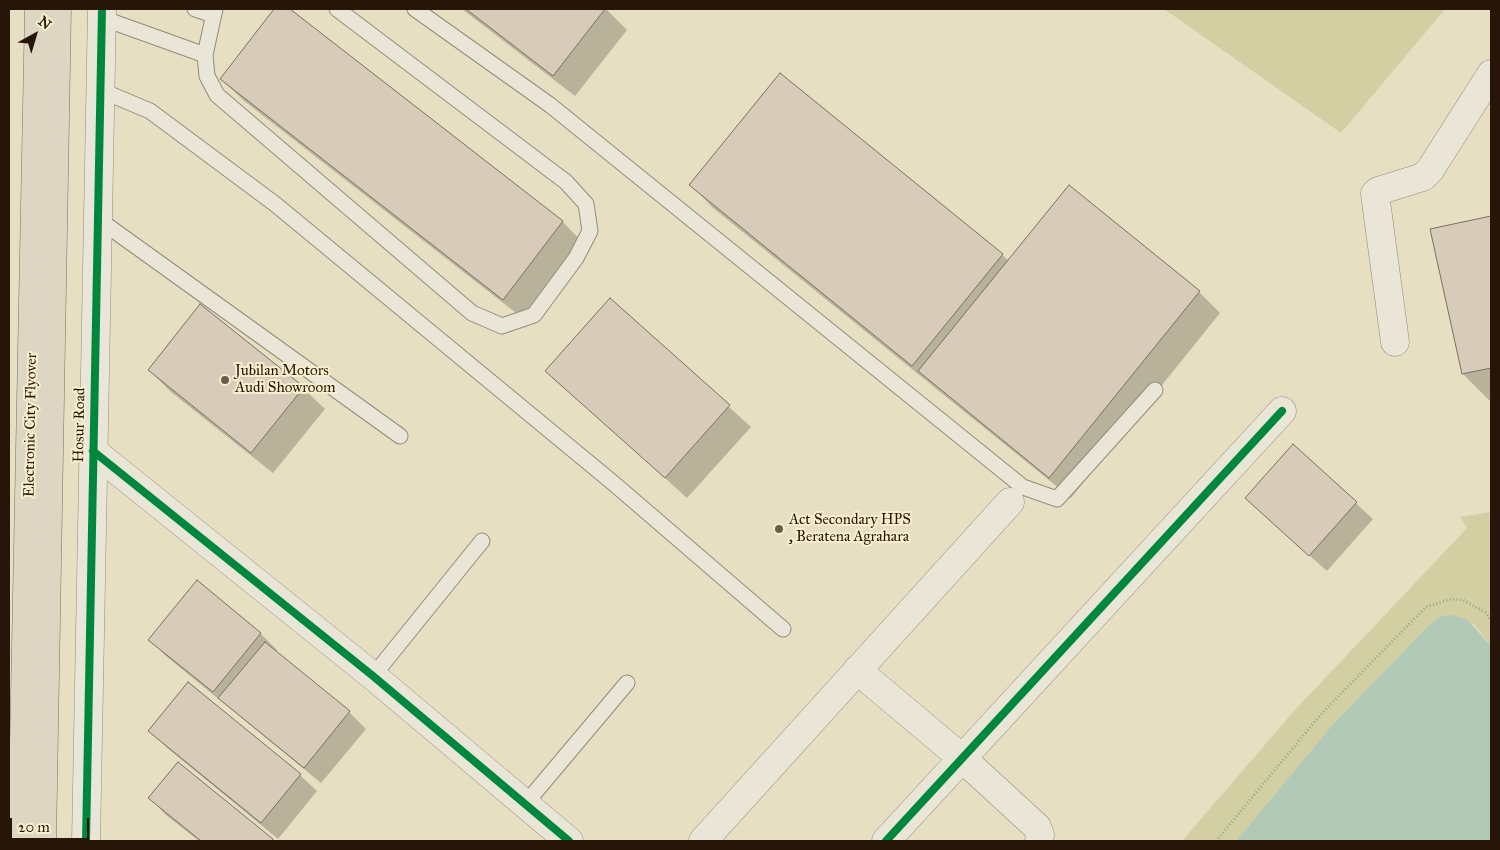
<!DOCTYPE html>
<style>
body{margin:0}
#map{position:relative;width:1500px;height:850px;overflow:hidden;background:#e6dfc2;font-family:"IM FELL Great Primer",serif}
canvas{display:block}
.frame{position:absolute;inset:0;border:10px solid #261508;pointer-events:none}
.north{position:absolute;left:10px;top:10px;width:50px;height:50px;-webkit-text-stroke:4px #f8efce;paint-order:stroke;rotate:39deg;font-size:14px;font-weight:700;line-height:20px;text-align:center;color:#261508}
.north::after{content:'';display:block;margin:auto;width:18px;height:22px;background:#261508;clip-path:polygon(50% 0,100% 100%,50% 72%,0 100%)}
.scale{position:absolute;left:10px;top:818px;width:79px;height:22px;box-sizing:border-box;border:2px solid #261508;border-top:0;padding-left:6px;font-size:15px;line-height:18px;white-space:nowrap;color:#261508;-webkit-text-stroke:4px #f8efce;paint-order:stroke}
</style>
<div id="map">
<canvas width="1500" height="850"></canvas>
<div class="frame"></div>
<div class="north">N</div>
<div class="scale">20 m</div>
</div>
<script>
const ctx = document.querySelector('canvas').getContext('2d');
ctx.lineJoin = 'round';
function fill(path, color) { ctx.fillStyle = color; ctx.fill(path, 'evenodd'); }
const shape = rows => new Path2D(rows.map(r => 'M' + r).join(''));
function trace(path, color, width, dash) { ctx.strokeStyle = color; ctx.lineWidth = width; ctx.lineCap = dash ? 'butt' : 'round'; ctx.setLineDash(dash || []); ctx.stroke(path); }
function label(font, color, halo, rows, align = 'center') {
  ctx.font = font + ' "IM FELL Great Primer",serif'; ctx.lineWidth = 4; ctx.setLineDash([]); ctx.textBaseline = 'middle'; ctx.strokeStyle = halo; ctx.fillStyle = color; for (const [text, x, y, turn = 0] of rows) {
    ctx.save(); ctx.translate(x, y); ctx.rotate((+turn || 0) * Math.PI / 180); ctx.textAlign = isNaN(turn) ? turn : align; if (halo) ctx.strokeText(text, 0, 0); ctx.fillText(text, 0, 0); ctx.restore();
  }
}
fill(shape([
 [1164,9,1445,9,1341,133],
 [1491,512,1491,646,1474,624,1428,626,1334,723,1236,841,1182,841,1294,711,1467,528,1460,517]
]), '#d2d0a2');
fill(shape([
 [1451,615,1467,619,1491,646,1491,841,1236,841,1334,723,1428,626,1442,616]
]), '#b3c9b7');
fill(shape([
 [276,9,288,9,563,222,584,244,525,320,243,100,221,79],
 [462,9,606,9,627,30,575,96],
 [691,185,1002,255,1009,261,1199,292,1220,313,1071,498,712,207],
 [1491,217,1491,402,1463,374,1431,230],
 [611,300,751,427,687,498,547,371],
 [149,370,303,388,325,409,273,473,171,392],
 [1293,446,1373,519,1327,571,1263,514],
 [197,581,261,634,277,650,275,652,349,712,366,729,321,783,166,656,150,640],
 [150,731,300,775,317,791,278,839,166,747],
 [178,764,273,841,199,841,166,815,150,798]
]), '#0003');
const building = shape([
 [274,9,290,9,563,221,503,300,220,79,274,9],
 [466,9,605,9,553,76,466,9],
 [780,73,1003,254,912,366,689,185,780,73],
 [1069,185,1200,291,1049,478,918,371,1069,185],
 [1491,216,1491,368,1462,374,1430,229,1491,216],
 [610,298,730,405,665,478,545,371,610,298],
 [200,304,304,387,251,453,148,370,200,304],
 [1293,444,1357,502,1309,556,1245,498,1293,444],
 [197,580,261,633,213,692,148,640,197,580],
 [265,642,350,711,304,768,218,698,265,642],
 [188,682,301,774,261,823,148,731,188,682],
 [178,762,273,839,272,841,201,841,148,798,178,762]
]);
fill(building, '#d9cbb9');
trace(building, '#777061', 1);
const service = shape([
 [195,9,213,15],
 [215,9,205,55,207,76,217,95,472,313,502,326,534,315,576,258,590,231,586,204,566,182,337,9],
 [415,9,550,105,1023,487,1057,499,1155,390],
 [102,18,205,55],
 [100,90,150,111,275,204,612,482,783,629],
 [98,219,400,436],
 [373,676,482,541],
 [526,803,627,683]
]);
const minor = shape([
 [1395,342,1375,194,1378,191,1423,177,1430,170,1491,74],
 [93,451,373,676,569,841],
 [857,670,963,759,1037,827,1040,835,1039,841],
 [703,841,1010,502],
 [886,841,1282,411]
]);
const tertiary = shape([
 [86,841,102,9]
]);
const trunk = shape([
 [42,841,57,9]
]);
const motorway = shape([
 [22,841,39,9]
]);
trace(service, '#928c7a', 17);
trace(minor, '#928c7a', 29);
trace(tertiary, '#928c7a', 29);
trace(trunk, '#777061', 29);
trace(motorway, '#777061', 29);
trace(shape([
 [1216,841,1322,713,1426,607,1451,599,1463,600,1485,612,1491,620]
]), '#a49f93', 3, [1, 2.5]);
trace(service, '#e9e6d8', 15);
trace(minor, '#e9e6d8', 28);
trace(tertiary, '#e9e6d8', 28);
trace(trunk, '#ddd6c3', 28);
trace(motorway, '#ddd6c3', 28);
trace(shape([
 [93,451,373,676,569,841],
 [86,841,102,9],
 [886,841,1282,411]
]), '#00873e', 8);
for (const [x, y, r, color] of [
 [225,380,5,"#695c49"],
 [779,529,5,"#695c49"]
]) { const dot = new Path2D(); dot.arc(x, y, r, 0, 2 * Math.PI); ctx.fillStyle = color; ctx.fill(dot); trace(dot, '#f8efce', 2); }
label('15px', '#261508', '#f8efce', [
 ["Jubilan Motors",235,371],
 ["Audi Showroom",235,388],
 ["Act Secondary HPS",789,520],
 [", Beratena Agrahara",789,537]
], 'left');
label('15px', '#261508', '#f8efce', [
 ["Electronic City Flyover",31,425,-89],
 ["Hosur Road",80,425,-89]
]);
</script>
